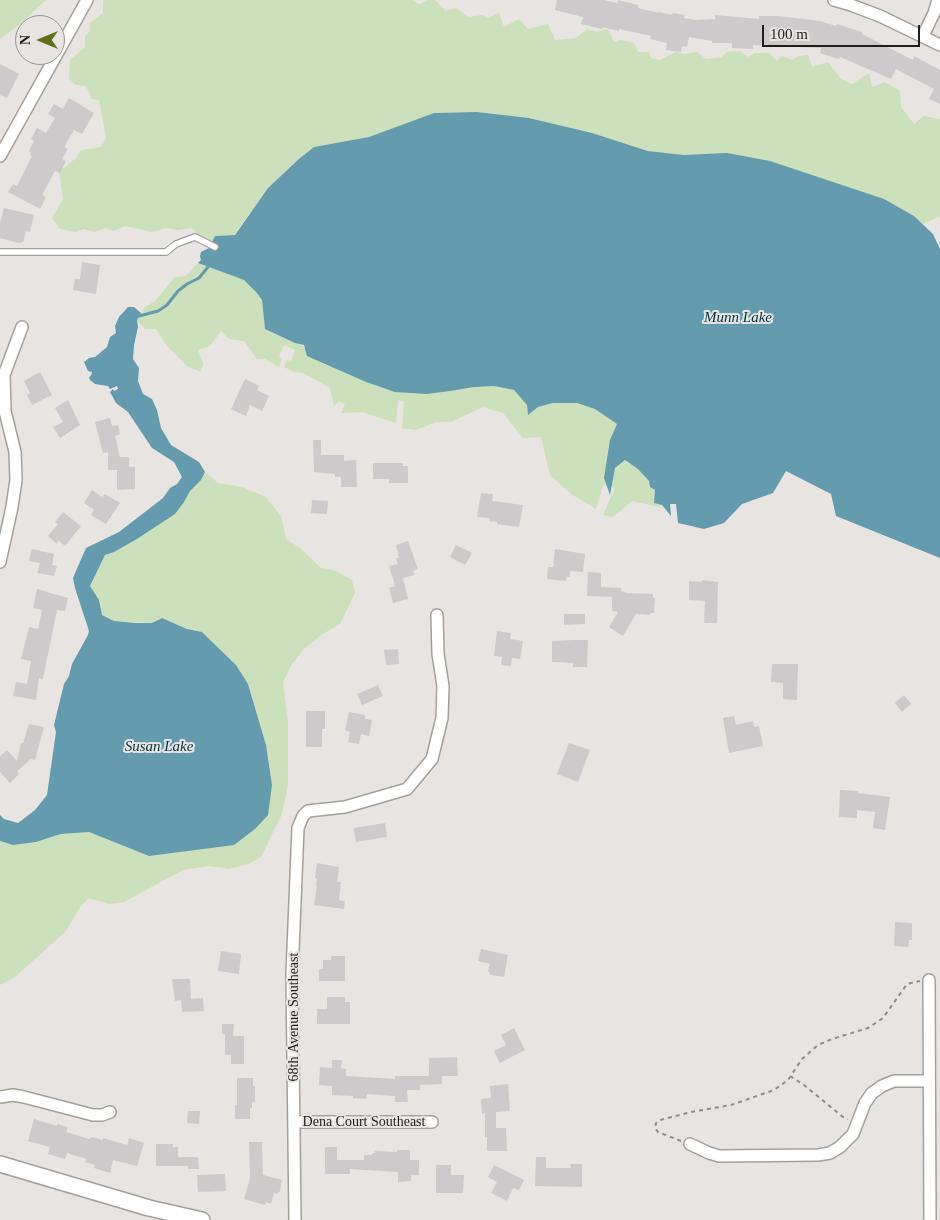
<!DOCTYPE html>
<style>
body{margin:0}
#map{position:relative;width:940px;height:1220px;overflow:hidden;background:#e8e4e1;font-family:Georgia,serif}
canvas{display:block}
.north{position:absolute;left:15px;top:15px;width:50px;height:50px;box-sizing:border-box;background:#e8e4e1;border:1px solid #989593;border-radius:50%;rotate:270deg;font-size:14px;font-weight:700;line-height:20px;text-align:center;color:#1f1e1d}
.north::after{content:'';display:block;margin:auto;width:18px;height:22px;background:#63701a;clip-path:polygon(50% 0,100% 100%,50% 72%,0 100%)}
.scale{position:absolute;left:762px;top:25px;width:158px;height:22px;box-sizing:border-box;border:2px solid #1f1e1d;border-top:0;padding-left:6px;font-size:15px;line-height:18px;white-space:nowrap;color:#1f1e1d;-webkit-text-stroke:4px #e8e4e1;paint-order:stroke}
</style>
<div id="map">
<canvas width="940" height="1220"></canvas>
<div class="north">N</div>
<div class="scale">100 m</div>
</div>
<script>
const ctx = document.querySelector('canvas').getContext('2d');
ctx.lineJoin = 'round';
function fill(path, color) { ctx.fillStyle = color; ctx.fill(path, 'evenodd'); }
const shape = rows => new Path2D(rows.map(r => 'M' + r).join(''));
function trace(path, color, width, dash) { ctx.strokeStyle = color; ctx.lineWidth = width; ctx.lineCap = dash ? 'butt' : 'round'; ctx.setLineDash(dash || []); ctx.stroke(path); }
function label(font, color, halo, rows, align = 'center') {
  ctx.font = font + ' Georgia,serif'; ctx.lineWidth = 4; ctx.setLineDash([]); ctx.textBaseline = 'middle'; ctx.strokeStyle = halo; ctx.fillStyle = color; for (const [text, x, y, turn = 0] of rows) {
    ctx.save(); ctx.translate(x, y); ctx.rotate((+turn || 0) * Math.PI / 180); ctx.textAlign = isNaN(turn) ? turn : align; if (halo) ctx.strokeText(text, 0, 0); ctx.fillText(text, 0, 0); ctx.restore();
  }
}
fill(shape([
 [0,0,46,0,20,24,0,39],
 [104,0,412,0,419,4,428,0,435,0,446,11,456,8,469,17,482,15,488,18,499,13,504,27,519,19,528,29,548,24,555,40,576,38,587,29,597,32,608,29,614,42,621,40,634,43,638,52,649,52,651,58,660,60,676,52,684,54,697,52,706,59,722,57,727,52,740,51,748,57,755,53,769,53,777,61,782,56,792,60,799,56,808,55,812,67,828,62,841,79,852,84,869,73,872,87,885,82,900,91,901,107,914,124,924,116,940,119,940,216,923,224,914,216,684,155,648,151,592,133,529,118,477,112,434,113,370,137,314,147,300,158,268,188,234,235,216,236,213,241,199,237,193,228,178,230,165,228,152,232,125,226,113,231,105,228,95,232,83,229,76,232,60,229,52,218,63,199,59,172,76,158,81,150,101,147,106,138,99,100,92,99,86,86,76,85,69,79,70,60,85,47,85,36,90,31,90,23,103,13,103,2],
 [198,263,244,280,256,292,262,300,265,329,295,343,427,394,450,391,474,387,494,386,514,390,527,405,528,414,538,407,553,403,577,403,595,409,617,424,610,440,615,468,624,460,638,469,649,481,650,487,655,490,662,505,659,507,632,501,613,517,603,515,615,488,603,485,596,509,571,494,550,475,541,437,523,438,503,413,483,407,451,422,436,422,416,430,402,428,404,401,398,400,396,423,363,412,341,413,345,404,339,401,334,406,330,388,303,373,294,372,284,367,287,360,291,361,295,350,284,345,279,356,282,358,279,367,265,359,257,359,244,341,229,339,221,331,210,346,198,350,203,363,201,372,187,366,167,346,156,329,145,329,137,320,145,307,155,301,175,277,186,276],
 [205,472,218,483,242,487,266,497,281,516,286,539,300,548,321,568,334,570,352,580,355,593,340,624,321,635,304,649,292,664,283,682,288,724,288,784,282,814,261,857,248,864,229,869,209,866,183,870,124,902,109,904,89,898,80,907,65,932,15,977,0,985,0,841,13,845,36,842,61,834,89,832,149,856,266,745,248,684,236,665,202,632,187,629,162,618,152,623,114,621,102,615,99,600,90,586,105,555,114,552,147,533,184,502,190,490,201,480]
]), '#cbe0bb');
fill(shape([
 [477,112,529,118,592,133,648,151,684,155,727,153,770,161,884,199,914,216,933,234,940,249,940,558,836,516,831,494,786,471,773,493,742,504,724,523,704,529,678,523,676,504,670,504,671,516,662,505,654,503,655,490,650,487,649,481,638,469,625,460,615,468,610,495,604,478,610,440,617,424,595,409,577,403,553,403,538,407,528,415,527,405,514,390,494,386,474,387,450,391,427,394,395,392,366,382,307,356,304,345,295,343,265,329,262,300,256,292,244,280,198,263,201,260,200,256,201,252,209,248,215,236,235,235,268,188,300,158,314,147,369,137,434,113],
 [128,307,134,307,141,313,137,320,138,327,134,345,133,359,139,368,138,381,143,394,152,399,157,410,161,428,171,445,199,462,205,472,201,480,190,491,184,502,175,514,137,539,114,552,105,555,90,586,99,600,102,615,114,621,136,623,152,623,162,618,187,629,202,632,236,665,248,684,266,745,272,785,268,815,255,829,234,845,149,856,89,832,61,834,36,842,13,845,0,841,0,815,4,819,18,823,35,810,47,795,56,732,54,725,64,684,69,676,72,664,88,635,89,631,75,588,73,578,76,571,86,548,119,532,163,498,170,488,177,484,182,477,174,462,152,448,128,412,116,403,110,392,113,389,114,391,118,389,117,386,110,389,108,386,95,384,90,380,89,377,91,376,92,372,88,371,84,362,89,358,95,357,107,347,110,337,116,333,115,326,119,317]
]), '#649bae');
trace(shape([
 [139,316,158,311,167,305,178,291,187,284,199,278,208,267]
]), '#649bae', 3);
fill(shape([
 [557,0,604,0,617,3,618,0,638,5,638,8,659,13,659,12,672,15,673,13,685,15,684,18,696,20,715,19,715,15,759,19,759,16,779,16,820,21,836,26,837,24,862,32,862,34,913,60,914,56,940,70,940,104,929,99,934,89,896,69,891,79,840,57,839,59,820,53,821,48,753,45,753,49,732,48,732,43,712,43,712,41,689,37,687,47,682,46,681,52,666,50,667,43,650,39,651,36,619,29,619,31,603,27,602,29,581,24,583,17,555,10],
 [0,64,19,74,7,98,0,95],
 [69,98,94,113,82,134,74,130,64,147,68,149,62,159,66,161,60,173,55,171,42,195,46,197,40,209,8,192,13,184,17,186,32,156,30,155,31,153,29,151,34,141,31,139,37,128,46,133,55,118,48,114,54,104,63,109],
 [4,208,34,215,30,232,26,231,23,242,19,243,0,238,0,223],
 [82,262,100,265,96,294,73,290,75,279,80,279],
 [40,372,52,395,32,405,27,395,30,393,24,381],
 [245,379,259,386,257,390,269,396,262,411,250,405,246,416,231,409],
 [68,400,80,425,60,438,53,427,63,422,55,408],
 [110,418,112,426,118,425,120,434,115,436,120,457,129,457,129,467,135,467,135,489,117,490,117,470,108,470,108,452,103,453,95,422],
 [313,440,321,440,321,455,344,455,344,461,356,460,357,487,341,487,341,477,335,477,335,474,314,472],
 [373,463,403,463,403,466,408,466,408,483,389,483,389,479,373,479],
 [92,490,102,497,105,494,120,503,106,524,91,515,94,510,84,503],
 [481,493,493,494,492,501,523,505,519,527,497,524,497,522,489,521,490,518,477,517],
 [312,500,328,501,327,514,311,513],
 [63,512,81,526,65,546,58,540,57,544,48,536,58,524,55,522],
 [408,541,418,569,413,571,414,575,403,578,408,599,393,603,389,588,395,586,389,566,398,564,396,558,399,558,396,545],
 [456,545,472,553,465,565,450,557],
 [32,549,54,554,52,565,57,566,54,576,37,573,40,563,29,561],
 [555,549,585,554,583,572,570,571,570,577,566,577,566,581,547,579,548,567,553,567],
 [588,572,601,573,601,587,621,588,621,591,627,593,653,594,653,598,655,598,654,613,650,613,650,615,636,614,623,636,609,627,618,612,612,611,612,597,587,596],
 [702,580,718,582,717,623,704,623,705,601,689,600,689,581,702,582],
 [37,589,68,598,65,611,57,610,43,679,39,678,36,700,13,696,16,682,27,684,31,661,21,659,29,627,38,629,42,610,33,608],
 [564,614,585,614,585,624,564,625],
 [497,631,511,633,510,639,523,641,520,659,512,658,511,666,501,665,502,657,494,656],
 [574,640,588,640,587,667,573,667,573,663,552,662,552,641],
 [398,649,399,664,386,665,384,650],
 [772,664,798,664,797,700,783,699,783,683,771,682],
 [378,685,383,696,362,705,357,694],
 [904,695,911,704,902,712,895,703],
 [306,711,325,711,325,729,322,729,322,747,306,747],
 [349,712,365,715,365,719,372,720,369,736,361,734,359,744,348,742,350,732,345,730],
 [734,716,736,725,753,721,754,727,759,726,763,746,729,753,723,718],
 [29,724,44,727,35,760,31,759,17,771,19,774,10,783,0,772,0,756,7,750,17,761,21,743,23,743],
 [569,743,590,750,578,782,557,774],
 [840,790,858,791,858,793,890,797,885,830,873,828,875,812,857,810,857,818,839,817],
 [385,823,387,837,356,842,354,828],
 [317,863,339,867,337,882,341,882,339,900,345,901,344,909,314,905,317,886,316,885,317,879,315,878],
 [895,922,912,923,912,940,909,940,908,947,894,946],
 [481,949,508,955,504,977,491,975,488,971,490,964,478,961],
 [221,951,241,954,239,974,218,971],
 [331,956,345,956,345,981,319,981,319,969,323,969,323,960,331,960],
 [172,979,190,979,191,999,203,998,204,1011,182,1012,181,1000,175,1001],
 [327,997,345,997,345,1002,350,1002,350,1024,317,1024,317,1009,327,1009],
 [222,1024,234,1024,233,1036,244,1036,244,1064,231,1064,231,1055,225,1055,225,1034,222,1034],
 [514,1028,525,1050,500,1063,494,1051,506,1045,501,1035],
 [457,1057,458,1076,442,1076,442,1084,420,1085,420,1090,407,1090,408,1102,395,1102,395,1096,367,1094,366,1099,353,1098,353,1096,332,1095,332,1086,319,1085,320,1067,332,1068,332,1060,342,1060,341,1068,346,1069,346,1076,395,1079,395,1076,429,1076,429,1058],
 [237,1078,253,1078,253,1086,255,1086,255,1102,252,1102,252,1108,250,1108,250,1119,235,1119,235,1105,237,1105],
 [508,1084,510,1111,496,1112,496,1128,506,1128,507,1151,487,1151,487,1137,485,1137,485,1113,482,1114,481,1099,491,1098,490,1086],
 [188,1111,200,1111,199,1124,187,1123],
 [34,1119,57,1126,57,1124,68,1127,66,1132,90,1139,91,1137,103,1140,103,1138,127,1145,129,1138,144,1143,137,1166,113,1160,110,1173,94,1168,95,1165,85,1162,86,1159,67,1153,65,1159,48,1154,50,1147,28,1141],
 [249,1142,262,1142,263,1175,282,1180,280,1191,277,1194,274,1193,271,1204,266,1202,265,1205,244,1199,250,1178],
 [156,1144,173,1144,173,1147,178,1147,178,1157,198,1157,199,1169,188,1169,188,1166,156,1166],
 [325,1147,337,1147,337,1160,364,1160,364,1155,372,1155,372,1153,375,1153,375,1151,397,1152,397,1150,410,1150,410,1160,419,1160,419,1175,411,1175,411,1181,398,1182,398,1172,350,1169,350,1174,325,1174],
 [536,1157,546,1157,546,1168,571,1168,570,1164,582,1164,582,1187,535,1186],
 [436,1165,451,1165,451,1175,464,1175,463,1193,436,1193],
 [494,1165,524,1180,519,1190,513,1188,507,1201,491,1193,497,1182,488,1177],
 [225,1174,226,1191,198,1192,197,1175]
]), '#cec9cb');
const service = shape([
 [0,252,166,252,176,244,195,237,215,247]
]);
const minor = shape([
 [834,0,851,5,880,16,940,45],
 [923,36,934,13,938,0],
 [0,156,87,0],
 [0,562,12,507,16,480,15,452,5,411,4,375,22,327],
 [929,980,930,1220],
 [0,1097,13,1095,24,1097,93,1115,102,1115,110,1112],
 [295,1122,432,1122],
 [690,1144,709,1153,719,1156,818,1155,830,1153,840,1147,853,1134,865,1103,872,1093,882,1086,894,1081,929,1081],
 [295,1220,292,974,298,828,303,816,308,811,345,807,407,789,432,759,442,718,443,686,438,654,437,615]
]);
const tertiary = shape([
 [0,1164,149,1208,202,1220]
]);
trace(service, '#a4a09d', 8);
trace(minor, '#a4a09d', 14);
trace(tertiary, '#a4a09d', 18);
trace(shape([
 [790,1076,804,1085,843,1117,848,1119],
 [681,1141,658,1132,655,1128,656,1123,660,1120,691,1112,731,1105,774,1090,788,1080,802,1059,818,1045,832,1039,868,1028,883,1018,907,984,920,981]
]), '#918e8c', 2, [4, 4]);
trace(service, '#fff', 5.5);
trace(minor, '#fff', 11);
trace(tertiary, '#fff', 15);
label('14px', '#1f1e1d', '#e8e4e1', [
 ["68th Avenue Southeast",294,1017,-90],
 ["Dena Court Southeast",364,1122]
]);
label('italic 15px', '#003644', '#e8e4e1', [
 ["Munn Lake",738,318],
 ["Susan Lake",159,747]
]);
</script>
